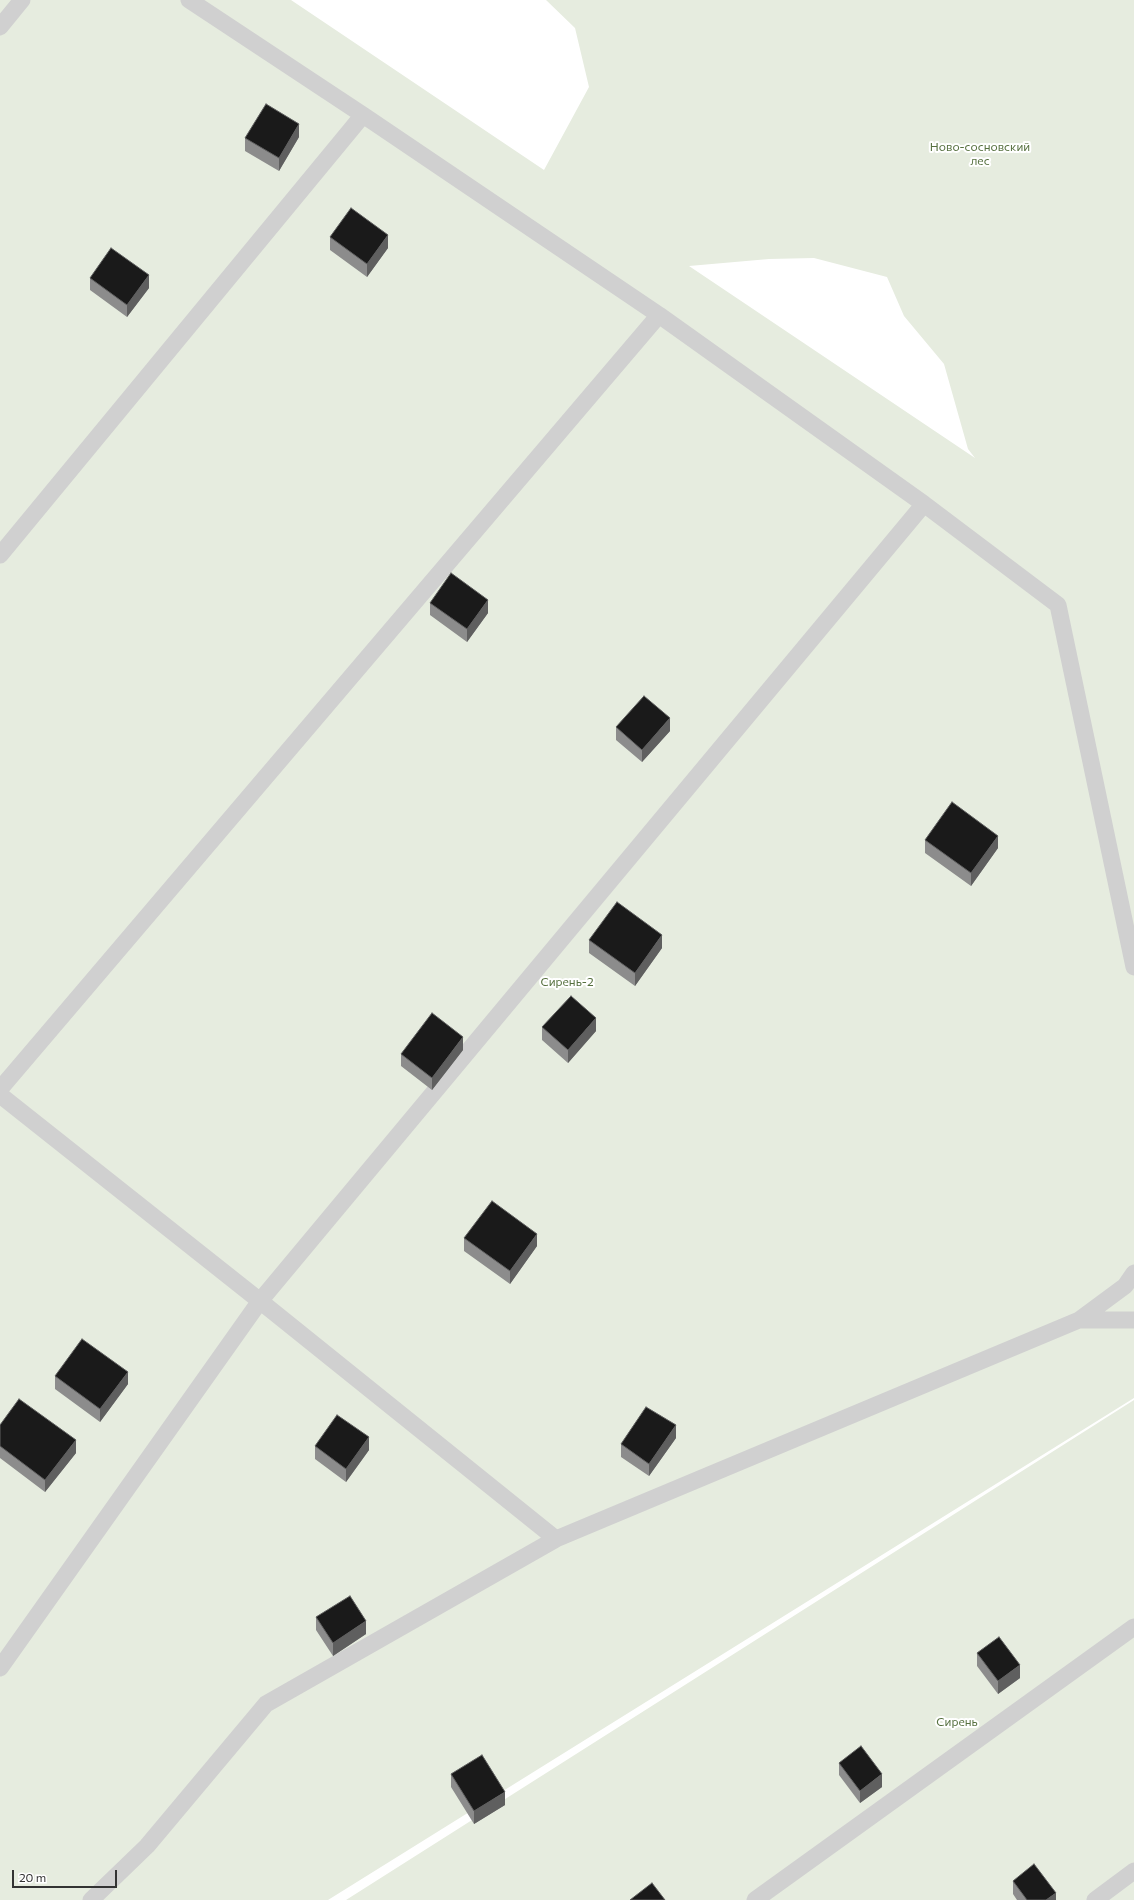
<!DOCTYPE html>
<meta charset="utf-8">
<style>
body{margin:0}
#map{position:relative;width:1134px;height:1900px;overflow:hidden;background:#fff;font-family:Commissioner,sans-serif}
canvas{display:block}
.scale{position:absolute;left:12px;top:1870px;width:105px;height:18px;box-sizing:border-box;border:2px solid #333;border-top:0;padding-left:5px;font-size:12px;line-height:14px;white-space:nowrap;color:#333;-webkit-text-stroke:3px #fff;paint-order:stroke}
</style>
<div id="map">
<canvas width="1134" height="1900"></canvas>
<div class="scale">20 m</div>
</div>
<script>
const ctx = document.querySelector('canvas').getContext('2d');
ctx.lineJoin = 'round';
function fill(path, color) { ctx.fillStyle = color; ctx.fill(path, 'evenodd'); }
const shape = rows => new Path2D(rows.map(r => 'M' + r).join(''));
function trace(path, color, width, dash) { ctx.strokeStyle = color; ctx.lineWidth = width; ctx.lineCap = dash ? 'butt' : 'round'; ctx.setLineDash(dash || []); ctx.stroke(path); }
function label(font, color, halo, rows, align = 'center') {
  ctx.font = font + ' Commissioner,sans-serif'; ctx.lineWidth = 4; ctx.setLineDash([]); ctx.textBaseline = 'middle'; ctx.strokeStyle = halo; ctx.fillStyle = color; for (const [text, x, y, turn = 0] of rows) {
    ctx.save(); ctx.translate(x, y); ctx.rotate((+turn || 0) * Math.PI / 180); ctx.textAlign = isNaN(turn) ? turn : align; if (halo) ctx.strokeText(text, 0, 0); ctx.fillText(text, 0, 0); ctx.restore();
  }
}
fill(shape([
 [0,0,291,0,544,170,589,87,575,28,546,0,1134,0,1134,1398,328,1900,0,1900],
 [814,258,887,277,904,316,944,364,968,449,975,458,689,266,769,259],
 [1134,1400,1134,1900,346,1900]
]), '#e6ecdf');
trace(shape([
 [189,0,363,115,659,315],
 [0,27,22,0],
 [0,555,363,115],
 [0,1089,659,315,924,504,1058,605,1134,967],
 [0,1095,260,1301,556,1539,1079,1320,1134,1320],
 [1079,1320,1125,1286,1134,1273],
 [0,1668,260,1301,924,504],
 [91,1900,147,1846,266,1704,556,1539],
 [755,1900,1134,1627],
 [1095,1900,1134,1871]
]), '#d0d0d0', 17);
fill(shape([
 [299,137,279,171,245,151,245,138],
 [330,237,388,248,367,277,330,250],
 [90,278,149,288,127,317,90,290],
 [430,603,488,613,467,642,430,615],
 [616,727,670,731,642,762,616,740],
 [925,840,998,848,971,886,925,853],
 [589,940,662,948,635,986,589,953],
 [542,1027,596,1031,568,1063,542,1040],
 [463,1050,432,1090,401,1066,401,1054],
 [464,1238,537,1246,510,1284,464,1251],
 [55,1376,128,1384,100,1422,55,1389],
 [0,1425,76,1453,45,1492,0,1458],
 [676,1438,649,1476,621,1457,621,1444],
 [315,1446,369,1450,346,1482,315,1459],
 [316,1617,366,1634,333,1656,316,1630],
 [977,1653,1020,1678,998,1694,977,1666],
 [839,1763,882,1787,860,1803,839,1775],
 [451,1774,505,1805,474,1824,451,1787],
 [1013,1881,1056,1900,1017,1900,1013,1894]
]), '#8c8c8c');
fill(shape([
 [299,124,299,137,279,171,279,158],
 [388,235,388,248,367,277,367,264],
 [149,275,149,288,127,317,127,305],
 [488,600,488,613,467,642,467,629],
 [670,718,670,731,642,762,642,750],
 [998,836,998,848,971,886,971,873],
 [662,935,662,948,635,986,635,973],
 [596,1018,596,1031,568,1063,568,1050],
 [463,1037,463,1050,432,1090,432,1078],
 [537,1234,537,1246,510,1284,510,1271],
 [128,1372,128,1384,100,1422,100,1409],
 [676,1425,676,1438,649,1476,649,1464],
 [369,1437,369,1450,346,1482,346,1469],
 [76,1440,76,1453,45,1492,45,1480],
 [366,1621,366,1634,333,1656,333,1643],
 [1020,1665,1020,1678,998,1694,998,1681],
 [882,1774,882,1787,860,1803,860,1791],
 [505,1792,505,1805,474,1824,474,1811],
 [1056,1893,1056,1900,1046,1900]
]), '#5f5f5f');
const building = shape([
 [266,104,299,124,279,158,245,138,266,104],
 [351,208,388,235,367,264,330,237,351,208],
 [111,248,149,275,127,305,90,278,111,248],
 [451,573,488,600,467,629,430,603,451,573],
 [644,696,670,718,642,750,616,727,644,696],
 [952,802,998,836,971,873,925,840,952,802],
 [617,902,662,935,635,973,589,940,617,902],
 [571,996,596,1018,568,1050,542,1027,571,996],
 [432,1013,463,1037,432,1078,401,1054,432,1013],
 [492,1201,537,1234,510,1271,464,1238,492,1201],
 [82,1339,128,1372,100,1409,55,1376,82,1339],
 [19,1399,76,1440,45,1480,0,1446,0,1425,19,1399],
 [646,1407,676,1425,649,1464,621,1444,646,1407],
 [337,1415,369,1437,346,1469,315,1446,337,1415],
 [350,1596,366,1621,333,1643,316,1617,350,1596],
 [999,1637,1020,1665,998,1681,977,1653,999,1637],
 [861,1746,882,1774,860,1791,839,1763,861,1746],
 [482,1755,505,1792,474,1811,451,1774,482,1755],
 [1034,1864,1056,1893,1046,1900,1027,1900,1013,1881,1034,1864],
 [652,1883,665,1900,630,1900,652,1883]
]);
fill(building, '#1a1a1a');
trace(building, '#5f5f5f', 1);
label('12px', '#56703f', '#fff', [
 ["Ново-сосновский",980,147],
 ["лес",980,161],
 ["Сирень-2",567,982],
 ["Сирень",957,1722]
]);
</script>
